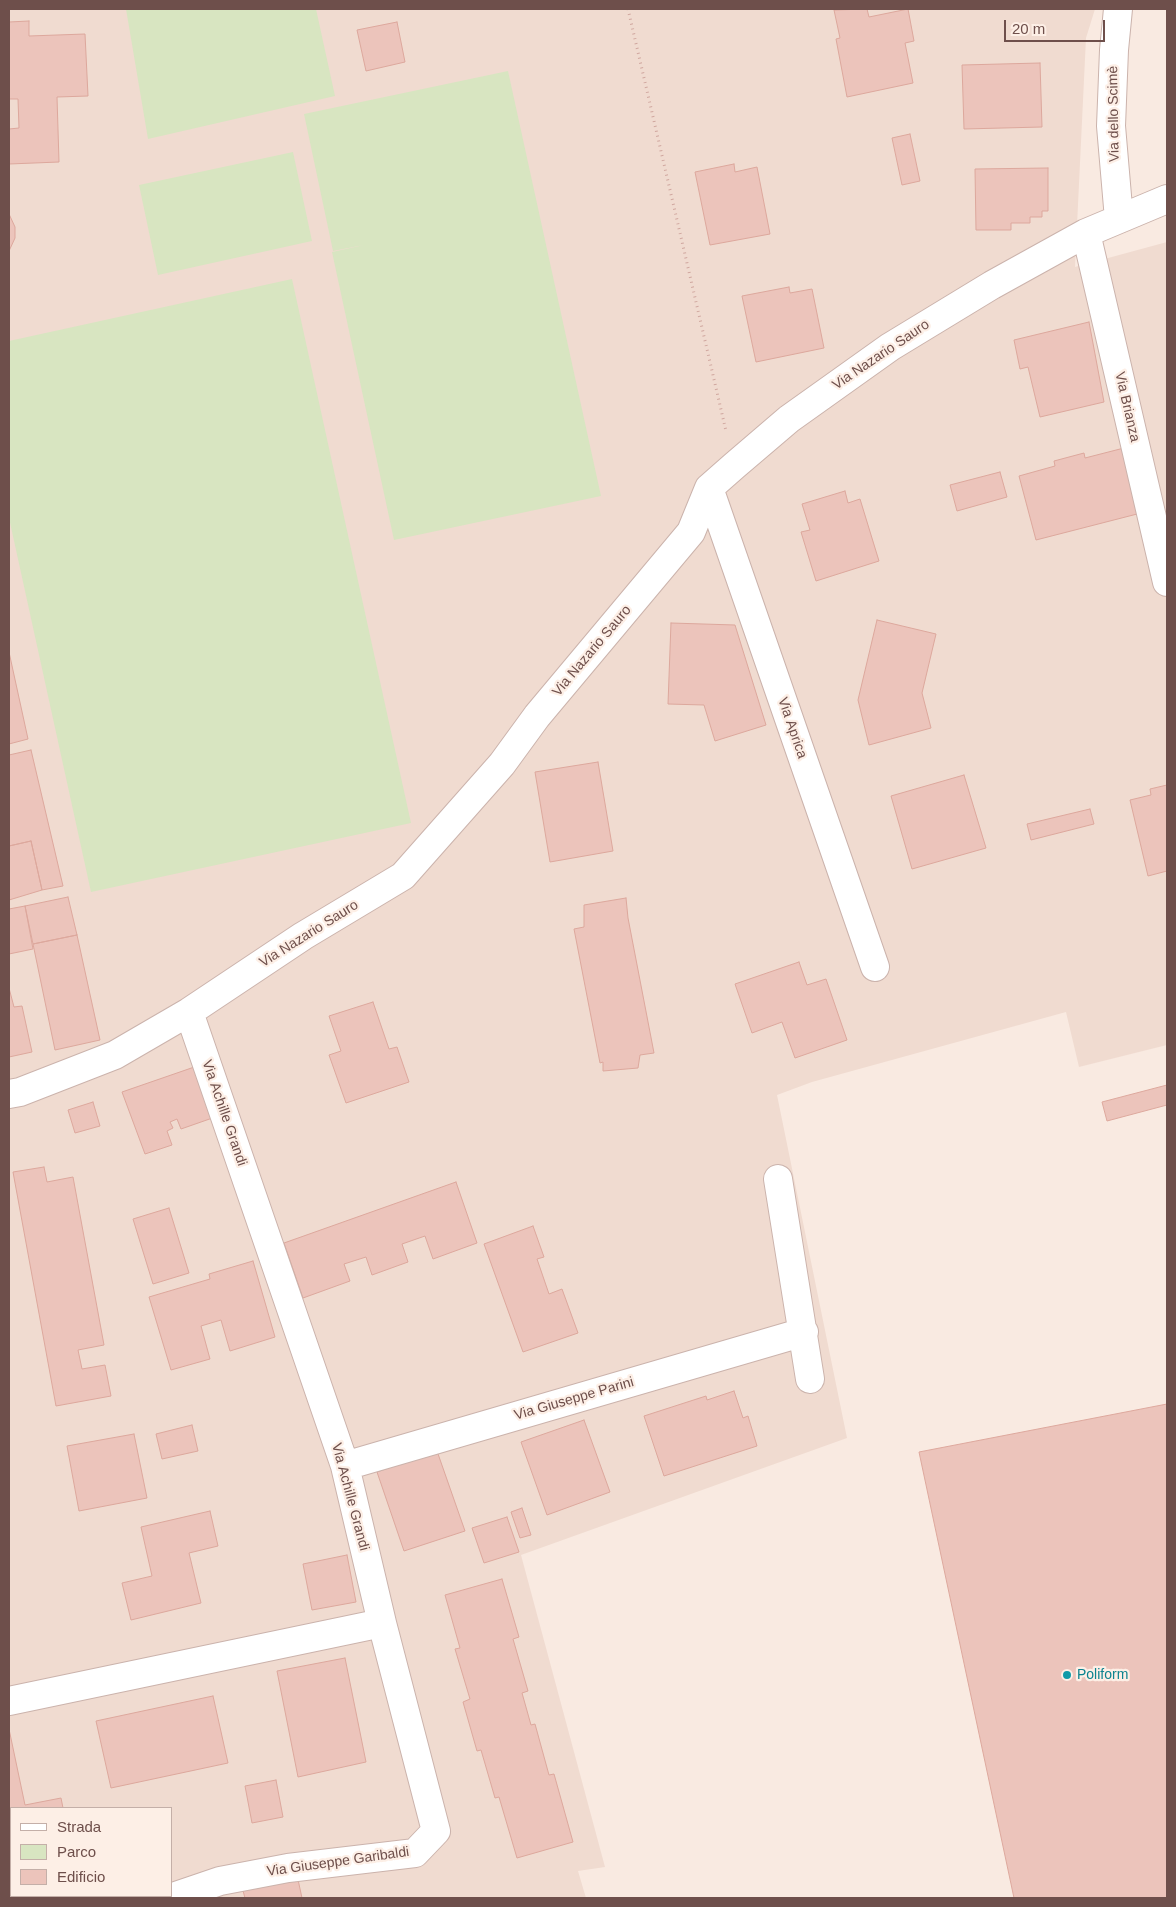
<!DOCTYPE html>
<meta charset="utf-8">
<style>
body{margin:0}
#map{position:relative;width:1176px;height:1907px;overflow:hidden;background:#f9eae1;font-family:Arial,sans-serif}
canvas{display:block}
.frame{position:absolute;inset:0;border:10px solid #6e4f4b;pointer-events:none}
.legend{position:absolute;left:10px;top:1807px;width:162px;height:90px;box-sizing:border-box;background:#fdefe6;border:1px solid #c4afa8;margin:0;padding:6px 9px;list-style:none;font-size:15px;color:#6e4f4b}
.legend li{display:flex;align-items:center;gap:10px;height:25px}
.legend b{width:25px;border:1px solid #c4afa8}
.scale{position:absolute;left:1004px;top:20px;width:101px;height:22px;box-sizing:border-box;border:2px solid #6e4f4b;border-top:0;padding-left:6px;font-size:15px;line-height:18px;white-space:nowrap;color:#6e4f4b;-webkit-text-stroke:4px #fdefe6;paint-order:stroke}
</style>
<div id="map">
<canvas width="1176" height="1907"></canvas>
<div class="frame"></div>
<ul class="legend">
<li><b style="height:6px;background:#fff"></b>Strada</li>
<li><b style="height:14px;background:#d8e5c1"></b>Parco</li>
<li><b style="height:14px;background:#ecc4bb"></b>Edificio</li>
</ul>
<div class="scale">20 m</div>
</div>
<script>
const ctx = document.querySelector('canvas').getContext('2d');
ctx.lineJoin = 'round';
function fill(path, color) { ctx.fillStyle = color; ctx.fill(path, 'evenodd'); }
const shape = rows => new Path2D(rows.map(r => 'M' + r).join(''));
function trace(path, color, width, dash) { ctx.strokeStyle = color; ctx.lineWidth = width; ctx.lineCap = dash ? 'butt' : 'round'; ctx.setLineDash(dash || []); ctx.stroke(path); }
function label(font, color, halo, rows, align = 'center') {
  ctx.font = font + ' Arial,sans-serif'; ctx.lineWidth = 4.5; ctx.setLineDash([]); ctx.textBaseline = 'middle'; ctx.strokeStyle = halo; ctx.fillStyle = color; for (const [text, x, y, turn = 0] of rows) {
    ctx.save(); ctx.translate(x, y); ctx.rotate((+turn || 0) * Math.PI / 180); ctx.textAlign = isNaN(turn) ? turn : align; if (halo) ctx.strokeText(text, 0, 0); ctx.fillText(text, 0, 0); ctx.restore();
  }
}
fill(shape([
 [9,9,1095,9,1086,38,1075,267,1167,242,1167,1045,1079,1067,1066,1012,812,1082,777,1095,847,1438,521,1555,605,1867,578,1871,586,1898,9,1898],
 [11,1808,171,1808,171,1896,11,1896]
]), '#f0dbd0');
fill(shape([
 [126,9,316,9,335,96,148,139],
 [508,71,601,496,394,540,332,252,364,245,333,251,304,114],
 [293,152,312,241,158,275,139,185],
 [292,279,411,823,91,892,9,518,9,341]
]), '#d8e5c1');
const building = shape([
 [867,9,869,17,908,9,914,41,905,43,913,83,847,97,836,39,840,38,834,10,867,9],
 [29,21,29,36,85,34,88,96,57,97,59,162,9,164,9,129,19,128,18,99,9,99,9,22,29,21],
 [397,22,405,62,366,71,357,30,397,22],
 [1040,63,1042,127,964,129,962,65,1040,63],
 [910,134,920,181,902,185,892,138,910,134],
 [734,164,735,172,757,167,770,234,710,245,695,172,734,164],
 [1048,168,1048,211,1042,211,1042,217,1030,217,1030,223,1011,223,1011,230,976,230,975,169,1048,168],
 [9,214,15,227,15,238,9,251,9,214],
 [789,287,790,293,812,289,824,348,756,362,742,296,789,287],
 [1089,322,1104,402,1040,417,1028,367,1020,369,1014,340,1089,322],
 [1124,448,1141,513,1036,540,1019,476,1055,466,1054,461,1084,453,1085,458,1124,448],
 [1000,472,1007,497,957,511,950,485,1000,472],
 [845,491,848,503,860,499,879,561,816,581,801,532,810,530,802,504,845,491],
 [877,620,936,634,922,693,931,728,869,745,858,700,877,620],
 [671,623,735,625,766,725,715,741,704,705,668,704,671,623],
 [9,652,28,739,9,744,9,652],
 [31,750,63,886,42,890,31,841,9,846,9,755,31,750],
 [598,762,613,851,550,862,535,772,598,762],
 [964,775,986,848,912,869,891,796,964,775],
 [1167,785,1167,871,1148,876,1130,800,1151,795,1150,789,1167,785],
 [1090,809,1094,824,1031,840,1027,824,1090,809],
 [31,841,42,890,9,900,9,846,31,841],
 [68,897,77,935,33,944,25,906,68,897],
 [626,898,628,918,654,1053,640,1055,638,1068,603,1071,603,1062,600,1063,574,929,584,927,584,905,626,898],
 [25,906,33,949,9,954,9,909,25,906],
 [77,935,100,1040,55,1050,33,944,77,935],
 [799,962,807,985,826,979,847,1040,795,1058,782,1022,752,1033,735,984,799,962],
 [9,988,14,1007,22,1006,32,1052,9,1057,9,988],
 [373,1002,389,1049,397,1047,409,1082,346,1103,329,1055,341,1051,329,1016,373,1002],
 [203,1064,221,1115,181,1129,177,1119,170,1122,173,1128,167,1131,172,1145,145,1154,122,1092,203,1064],
 [1167,1085,1167,1105,1107,1121,1102,1102,1167,1085],
 [93,1102,100,1126,75,1133,68,1110,93,1102],
 [44,1167,47,1182,73,1177,104,1345,78,1350,82,1369,105,1365,111,1396,56,1406,13,1172,44,1167],
 [456,1182,477,1243,433,1259,425,1236,402,1244,408,1262,372,1275,366,1257,344,1264,350,1281,303,1298,284,1243,456,1182],
 [169,1208,189,1273,153,1284,133,1219,169,1208],
 [533,1226,544,1257,537,1259,549,1294,562,1289,578,1333,523,1352,484,1244,533,1226],
 [253,1261,275,1337,230,1351,221,1320,201,1326,210,1359,171,1370,149,1297,210,1279,209,1274,253,1261],
 [734,1391,743,1418,748,1416,757,1446,664,1476,644,1416,706,1396,707,1400,734,1391],
 [1167,1404,1167,1898,1014,1898,919,1452,1167,1404],
 [584,1420,610,1492,547,1515,521,1442,584,1420],
 [192,1425,198,1451,162,1459,156,1434,192,1425],
 [134,1434,147,1498,79,1511,67,1446,134,1434],
 [437,1451,465,1531,404,1551,377,1472,437,1451],
 [522,1508,531,1535,520,1538,511,1512,522,1508],
 [210,1511,218,1546,189,1553,201,1603,131,1620,122,1583,152,1576,141,1527,210,1511],
 [507,1517,519,1552,484,1563,472,1528,507,1517],
 [347,1555,356,1602,312,1610,303,1564,347,1555],
 [502,1579,519,1637,513,1639,528,1691,522,1693,531,1725,535,1724,549,1775,554,1774,573,1842,517,1858,499,1797,495,1798,481,1750,477,1751,463,1702,470,1699,455,1649,460,1648,445,1595,502,1579],
 [345,1658,366,1762,298,1777,277,1671,345,1658],
 [213,1696,228,1763,111,1788,96,1721,213,1696],
 [9,1729,25,1805,61,1798,63,1808,11,1808,11,1859,9,1859,9,1729],
 [276,1780,283,1817,252,1823,245,1786,276,1780],
 [297,1875,302,1898,245,1898,242,1887,297,1875],
 [9,1889,11,1889,11,1896,90,1896,90,1898,9,1898,9,1889]
]);
fill(building, '#ecc4bb');
trace(building, '#dda89d', 1);
const minor = shape([
 [1118,9,1114,50,1111,126,1119,219],
 [1086,233,1167,582],
 [709,488,875,967],
 [9,1094,20,1092,115,1055,189,1012,303,936,403,876,502,764,537,716,691,532,709,488,734,466,789,419,890,347,992,285,1086,233,1167,199],
 [778,1179,810,1379],
 [345,1466,804,1332],
 [9,1701,382,1623,345,1466,189,1012],
 [170,1898,220,1881,288,1868,415,1853,436,1831,382,1623]
]);
trace(minor, '#cbb3ac', 30);
trace(shape([
 [628,9,726,431]
]), '#d0a79f', 3, [1, 4]);
trace(minor, '#fff', 28);
for (const [x, y, r, color] of [
 [1067,1675,5,"#0f9aa8"]
]) { const dot = new Path2D(); dot.arc(x, y, r, 0, 2 * Math.PI); ctx.fillStyle = color; ctx.fill(dot); trace(dot, '#fdefe6', 2); }
label('14px', '#6e4f4b', '#fdefe6', [
 ["Via dello Scimè",1114,114,-91],
 ["Via Nazario Sauro",881,355,-34],
 ["Via Brianza",1127,407,77],
 ["Via Nazario Sauro",592,651,-50],
 ["Via Aprica",792,728,71],
 ["Via Nazario Sauro",309,934,-32],
 ["Via Achille Grandi",224,1113,71],
 ["Via Giuseppe Parini",574,1399,-16],
 ["Via Achille Grandi",350,1497,75],
 ["Via Giuseppe Garibaldi",338,1862,-8]
]);
label('14px', '#0d838f', '#fdefe6', [
 ["Poliform",1077,1675]
], 'left');
</script>
